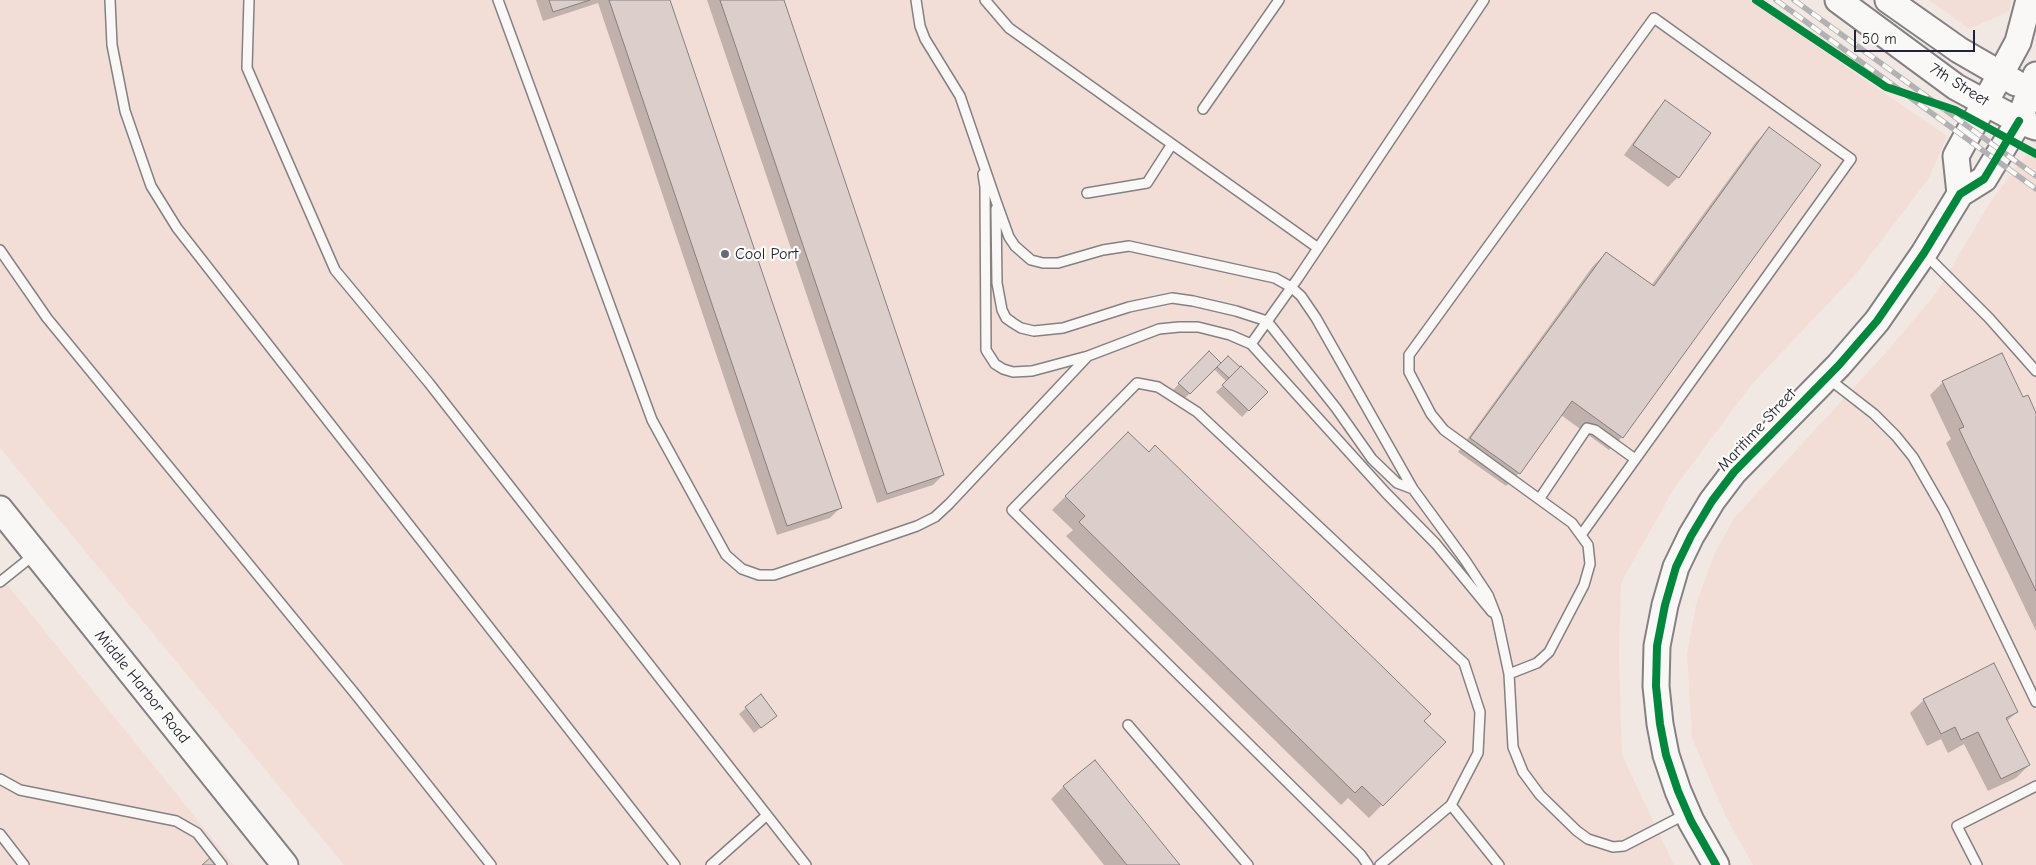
<!DOCTYPE html>
<style>
body{margin:0}
#map{position:relative;width:2036px;height:865px;overflow:hidden;background:#f1e8e4;font-family:"Comic Neue",sans-serif}
canvas{display:block}
.scale{position:absolute;left:1854px;top:30px;width:121px;height:22px;box-sizing:border-box;border:2px solid #22223b;border-top:0;padding-left:6px;font-size:15px;line-height:18px;white-space:nowrap;color:#22223b;-webkit-text-stroke:4px #fdfcf7;paint-order:stroke}
</style>
<div id="map">
<canvas width="2036" height="865"></canvas>
<div class="scale">50 m</div>
</div>
<script>
const ctx = document.querySelector('canvas').getContext('2d');
ctx.lineJoin = 'round';
function fill(path, color) { ctx.fillStyle = color; ctx.fill(path, 'evenodd'); }
const shape = rows => new Path2D(rows.map(r => 'M' + r).join(''));
function trace(path, color, width, dash) { ctx.strokeStyle = color; ctx.lineWidth = width; ctx.lineCap = dash ? 'butt' : 'round'; ctx.setLineDash(dash || []); ctx.stroke(path); }
function label(font, color, halo, rows, align = 'center') {
  ctx.font = font + ' "Comic Neue",sans-serif'; ctx.lineWidth = 4.5; ctx.setLineDash([]); ctx.textBaseline = 'middle'; ctx.strokeStyle = halo; ctx.fillStyle = color; for (const [text, x, y, turn = 0] of rows) {
    ctx.save(); ctx.translate(x, y); ctx.rotate((+turn || 0) * Math.PI / 180); ctx.textAlign = isNaN(turn) ? turn : align; if (halo) ctx.strokeText(text, 0, 0); ctx.fillText(text, 0, 0); ctx.restore();
  }
}
fill(shape([
 [0,0,1749,0,1947,136,1929,178,1856,274,1752,384,1673,490,1621,583,1619,655,1622,755,1674,865,344,865,0,448],
 [1929,0,2011,0,2009,11,1969,29],
 [2026,155,2036,159,2036,865,1753,865,1726,817,1692,738,1687,654,1696,604,1714,555,1734,518,1890,348,1937,292,1989,204],
 [0,576,5,582,234,865,0,865]
]), '#f2ded7');
fill(shape([
 [536,0,668,0,840,508,830,518,777,535,598,3,543,21],
 [707,0,782,0,943,475,933,485,877,503],
 [1665,102,1678,177,1668,187,1624,155,1656,111],
 [1769,129,1622,437,1609,450,1561,415,1519,473,1506,486,1458,452,1593,266,1606,253,1651,286,1756,142],
 [1209,353,1221,365,1266,392,1242,417,1216,392,1227,382,1214,369,1183,400,1173,390],
 [1943,382,2023,399,2036,416,2036,631,1946,443,1951,439,1930,395],
 [1128,433,1444,742,1369,818,1348,798,1341,805,1066,536,1073,530,1052,510],
 [1924,700,2017,712,2007,721,2029,765,2016,778,1988,791,1964,744,1948,753,1941,739,1927,746,1910,713],
 [746,708,775,716,754,733,739,714],
 [1064,786,1178,865,1104,865,1051,799]
]), '#0003');
const building = shape([
 [549,0,590,0,553,12,549,0],
 [609,0,670,0,842,508,787,526,609,0],
 [720,0,784,0,944,475,887,494,720,0],
 [1665,100,1711,133,1679,178,1633,145,1665,100],
 [1769,127,1821,165,1623,438,1572,401,1520,474,1470,438,1606,252,1654,286,1769,127],
 [1209,351,1221,363,1190,394,1178,383,1209,351],
 [2002,353,2023,397,2028,395,2036,413,2036,591,1959,429,1964,427,1942,381,2002,353],
 [1228,356,1240,367,1229,378,1217,367,1228,356],
 [1241,366,1268,392,1249,411,1222,385,1241,366],
 [1128,432,1149,452,1155,445,1431,714,1424,721,1446,742,1383,806,1362,786,1355,793,1079,522,1085,516,1065,496,1128,432],
 [1994,663,2018,712,2006,718,2030,765,2001,779,1978,732,1961,740,1955,727,1941,734,1923,699,1994,663],
 [761,694,777,716,761,728,745,707,761,694],
 [1095,760,1180,865,1127,865,1063,786,1095,760],
 [211,857,218,865,202,865,211,857]
]);
fill(building, '#dcceca');
trace(building, '#848083', 1);
const lane = shape([
 [110,0,112,45,125,111,151,186,177,228,675,865],
 [249,0,247,68,335,270,429,383,806,865],
 [498,0,652,420,726,555,742,569,759,575,774,575,917,526,935,517,949,504,1088,356],
 [916,0,920,26,925,39,960,96,996,201,1009,237,1015,246,1031,260,1043,263,1058,263,1103,250,1129,246,1275,278,1291,287,1301,296,1316,318,1413,489,1465,560,1488,595,1497,618,1509,674,1513,747,1523,772,1540,795,1577,831,1588,839,1613,847,1624,846,1686,814],
 [985,0,1009,28,1318,248],
 [1203,109,1279,0],
 [983,174,985,187,986,350,995,364,1003,369,1013,372,1032,371,1088,356,1159,329,1179,327,1198,327,1230,335,1251,344,1386,493,1436,544,1492,612],
 [1087,193,1147,183,1172,144],
 [996,209,997,283,1002,310,1006,318,1013,323,1021,328,1034,331,1063,328,1129,307,1172,298,1193,301,1236,311,1267,321,1336,408,1372,459,1397,483,1413,489],
 [0,250,47,318,356,695,491,865],
 [1926,255,1989,318,2036,371],
 [1251,344,1298,278,1484,0],
 [1829,379,1874,414,1896,436,1913,457,1944,511,2036,702],
 [1540,498,1587,428,1595,430,1635,459],
 [0,582,35,554],
 [1509,674,1537,663,1549,652,1584,585,1590,564,1588,545,1572,523,1444,430,1431,414,1409,372,1409,355,1654,18,1851,159,1581,535],
 [1128,725,1248,865],
 [0,779,20,790,176,821,197,833,222,865],
 [0,834,24,865],
 [711,865,766,816],
 [1368,865,1361,855,1012,510,1137,383,1158,387,1197,412,1464,663,1480,712,1478,753,1451,805],
 [1380,865,1451,805,1499,865],
 [1977,865,1957,826,2036,786]
]);
const secondary = shape([
 [1838,0,1956,87,2019,121,2036,127],
 [1888,0,1959,50,2016,83],
 [1960,194,1956,156,2018,42,2029,0],
 [0,509,285,865],
 [1716,865,1691,821,1678,791,1666,755,1660,724,1656,686,1657,646,1665,605,1676,567,1691,536,1712,501,1734,472,1839,365,1877,321,1924,253,1960,194,1984,179,2019,121,2036,75]
]);
trace(lane, '#848083', 12);
trace(secondary, '#848083', 29);
trace(lane, '#faf8f6', 9);
trace(secondary, '#faf8f6', 25);
const rail = shape([
 [1776,0,2036,189],
 [1794,0,2036,176]
]);
trace(rail, '#b2b1b3', 5.5);
trace(rail, '#fdfcf7', 4, [11]);
trace(shape([
 [1756,0,1886,87,1955,110,2036,154],
 [1716,865,1691,821,1678,791,1666,755,1660,724,1656,686,1657,646,1665,605,1676,567,1691,536,1712,501,1734,472,1839,365,1877,321,1924,253,1960,194,1984,179,2019,121]
]), '#00873e', 8);
for (const [x, y, r, color] of [
 [725,254,5,"#6a6776"]
]) { const dot = new Path2D(); dot.arc(x, y, r, 0, 2 * Math.PI); ctx.fillStyle = color; ctx.fill(dot); trace(dot, '#fdfcf7', 2); }
label('16px', '#22223b', '#fdfcf7', [
 ["7th Street",1959,85,32],
 ["Maritime Street",1757,430,-47],
 ["Middle Harbor Road",142,687,51]
]);
label('16px', '#22223b', '#fdfcf7', [
 ["Cool Port",735,254]
], 'left');
</script>
